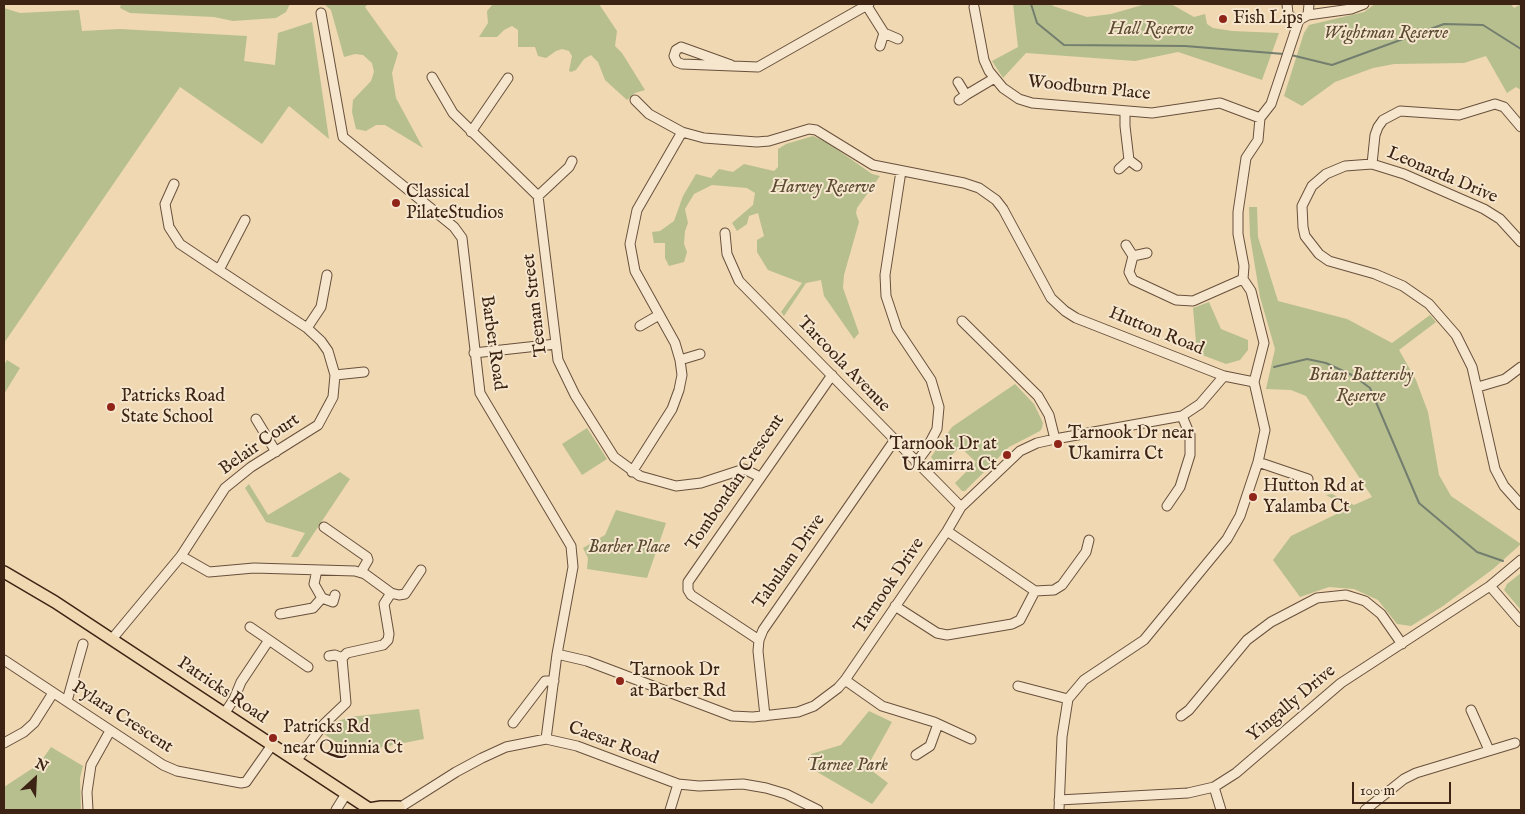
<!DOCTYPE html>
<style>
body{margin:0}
#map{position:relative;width:1525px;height:814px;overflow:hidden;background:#efd8b2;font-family:"IM FELL English",serif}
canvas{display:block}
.frame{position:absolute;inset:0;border:5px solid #3c2314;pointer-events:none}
.north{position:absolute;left:10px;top:754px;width:50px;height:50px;-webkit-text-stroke:4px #f5e6cd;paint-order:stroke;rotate:25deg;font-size:14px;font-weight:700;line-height:20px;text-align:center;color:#3c2314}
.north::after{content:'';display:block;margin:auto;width:18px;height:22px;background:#3c2314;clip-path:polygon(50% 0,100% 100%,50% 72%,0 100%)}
.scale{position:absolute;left:1352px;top:782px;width:99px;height:22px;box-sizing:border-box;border:2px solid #3c2314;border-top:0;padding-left:6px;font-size:15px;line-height:18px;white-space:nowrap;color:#3c2314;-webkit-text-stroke:4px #f5e6cd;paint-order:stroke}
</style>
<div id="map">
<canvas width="1525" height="814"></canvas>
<div class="frame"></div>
<div class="north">N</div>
<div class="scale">100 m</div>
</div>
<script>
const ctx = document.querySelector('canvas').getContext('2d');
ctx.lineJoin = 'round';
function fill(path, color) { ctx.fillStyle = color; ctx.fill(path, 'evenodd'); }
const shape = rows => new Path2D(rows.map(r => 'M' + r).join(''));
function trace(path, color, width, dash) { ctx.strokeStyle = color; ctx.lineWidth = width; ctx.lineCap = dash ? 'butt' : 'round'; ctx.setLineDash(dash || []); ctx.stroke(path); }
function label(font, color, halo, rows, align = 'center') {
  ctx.font = font + ' "IM FELL English",serif'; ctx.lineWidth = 4; ctx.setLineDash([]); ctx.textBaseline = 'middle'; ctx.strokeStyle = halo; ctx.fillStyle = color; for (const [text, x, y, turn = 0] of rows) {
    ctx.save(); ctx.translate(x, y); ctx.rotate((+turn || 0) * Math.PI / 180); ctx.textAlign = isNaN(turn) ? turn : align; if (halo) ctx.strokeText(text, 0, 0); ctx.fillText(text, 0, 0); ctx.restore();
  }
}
fill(shape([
 [121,4,290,4,286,12,276,18,233,21,214,17,130,13,120,8],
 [324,4,368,4,365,7,398,53,392,73,396,98,423,148,385,125,376,125,366,131,356,129,352,112,353,100,371,81,374,72,372,63,363,55,355,54,344,57,331,10],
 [493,4,599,4,617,31,615,46,622,53,645,90,635,93,627,100,605,80,598,62,591,55,584,59,576,70,571,72,569,71,572,56,569,51,562,49,556,51,546,58,538,56,535,47,518,47,518,30,512,26,504,30,497,37,479,37,488,23,487,11],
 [1013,4,1052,4,1053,6,1087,17,1111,14,1146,4,1171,4,1194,17,1205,14,1207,24,1213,28,1232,31,1279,33,1262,80,1178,52,1135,61,1026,53,1003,78,992,61,1018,47],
 [1375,4,1511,4,1514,8,1521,4,1521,90,1516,87,1507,93,1486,56,1464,63,1394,64,1373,68,1335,82,1302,106,1284,96,1304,33,1309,25,1364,12],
 [4,8,20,13,79,10,82,31,120,29,247,36,244,61,275,65,278,33,312,22,329,139,289,106,262,144,180,87,4,343],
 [813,136,828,143,872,174,880,176,857,208,856,213,859,222,844,275,843,288,859,333,854,339,824,296,821,280,806,283,784,316,781,312,802,283,768,270,757,252,757,240,764,236,758,213,749,216,747,224,737,231,732,223,753,205,755,193,747,188,712,185,694,194,685,209,688,223,685,231,684,244,687,252,684,262,669,266,665,258,665,243,654,243,652,232,660,231,674,221,683,196,696,174,711,178,719,169,733,172,744,164,774,171,778,167,778,149,786,144],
 [1249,207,1257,207,1258,237,1278,301,1347,319,1392,343,1430,315,1436,322,1399,350,1416,380,1428,412,1439,475,1451,496,1521,544,1493,569,1443,606,1411,626,1397,624,1378,600,1354,589,1329,587,1300,597,1273,560,1291,536,1349,508,1326,495,1332,494,1354,505,1372,497,1306,396,1291,390,1266,389,1275,349,1260,297,1250,236],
 [1209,302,1221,329,1248,340,1248,350,1240,360,1226,364,1197,353,1193,308],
 [7,360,20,368,4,394,4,365],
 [1015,384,1034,404,1043,423,1042,428,1040,431,1009,447,965,491,962,491,955,483,976,462,960,447,939,468,931,457,952,427],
 [587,428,607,459,582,475,562,444],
 [340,472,350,479,298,557,291,557,305,533,266,522,245,488,249,484,268,515],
 [616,510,666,523,647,578,587,569,588,558,583,548,605,535],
 [1521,573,1521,610,1504,590,1507,584],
 [419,709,424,739,353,753,324,734,329,732,338,721,350,717],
 [869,711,892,722,867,767,888,783,872,804,812,769,811,754,841,745],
 [51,747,83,766,80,778,81,810,4,810,4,787,39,764]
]), '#b7bf8e');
trace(shape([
 [1031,4,1037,23,1064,45,1185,46,1284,54],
 [1291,55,1332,65,1444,24,1483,25,1521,49],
 [1274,367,1307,359,1326,363,1354,376,1370,388,1419,503,1477,552,1503,561]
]), '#747e6f', 2);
const minor = shape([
 [1287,4,1288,14,1293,19,1299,20,1308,15,1309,4],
 [867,6,884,33,880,46],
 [974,7,984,60,989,71,1003,88,1019,99,1032,103,1152,113,1220,103,1260,118],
 [321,13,343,137,454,227,462,238,480,393,571,546,573,567,557,654,546,739],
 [1308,15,1351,9,1364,4],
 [884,33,898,39],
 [731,65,681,47,676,50,674,56,677,62,682,64,758,67,869,4],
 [432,77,453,113,538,196,558,360,575,395,614,457,640,476,676,486,701,483,744,469,760,477],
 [958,82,966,95,959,100],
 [966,95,993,79],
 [635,100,649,114,682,132,704,138,757,142,769,141,809,129,816,130,873,165,964,183,979,188,996,200,1003,209,1051,298,1065,311,1076,318,1224,376,1254,382],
 [1125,112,1125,126,1129,160],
 [471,132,508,78],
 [1372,164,1375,135,1378,127,1383,120,1400,111,1459,115,1495,104,1504,107,1521,127],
 [1119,169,1129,160,1137,166],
 [901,171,885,275,886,296,897,329,931,380,939,407,937,429,927,448,916,463],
 [174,184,165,204,169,227,180,244,219,270],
 [538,196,569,167,572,161],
 [725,233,727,254,739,281,961,507],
 [1521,242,1500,219,1484,209,1404,174,1372,164,1345,166,1326,174,1312,186,1302,206,1303,227,1305,236,1319,254,1329,261,1375,274,1403,286,1429,304,1456,335,1472,367,1495,469,1504,486,1521,505],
 [1126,245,1133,256,1147,253],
 [1133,256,1129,272,1133,280,1176,300,1193,301,1243,279],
 [962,321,1038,396,1049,415,1055,439],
 [640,326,659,315],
 [307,328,321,307,327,275],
 [474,353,556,344],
 [680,360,700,354],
 [335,375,364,372],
 [1478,387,1505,379,1521,367],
 [256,419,276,452],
 [1258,462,1308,479],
 [632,472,672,409,679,390,682,375,680,360,675,343,635,271,630,244,637,210,682,132],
 [1167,506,1180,487,1190,455,1190,435,1182,416],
 [324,527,367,557,368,560,361,572],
 [947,531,1035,591,1054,590,1062,585,1086,552,1089,540],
 [181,556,209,572,254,568,355,571,365,574,391,593,399,595,405,594,421,570],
 [317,570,314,584,322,598],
 [1490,586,1521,622],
 [895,606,937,633,947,635,1012,624,1020,620,1035,591],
 [280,614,313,608,322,598,333,602,335,595],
 [250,627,269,640],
 [112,639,181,556,225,488,251,467,318,425,333,397,335,375,328,351,321,341,307,328,219,270,245,220],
 [759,640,691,595,688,590,688,582,832,375],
 [557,654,587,661,732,716,753,717,798,712,814,706,838,688,845,680,947,531,961,507,1020,451,1037,443,1055,439,1182,416,1200,404,1224,376],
 [329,656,335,655,342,658],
 [4,660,163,765,177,771,241,783,246,782,272,745],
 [845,680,882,706,934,722,971,739],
 [1018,686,1068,699],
 [67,701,83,644],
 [1471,710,1489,750],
 [224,714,234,699,241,682,269,640,308,667],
 [765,716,758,651,759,640,763,630,894,441],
 [1181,716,1189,710,1247,640,1271,622,1317,598,1346,595,1365,601,1381,614,1402,644],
 [513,723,545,681,554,681],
 [4,743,24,732,34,723,53,693],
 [916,755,930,746,938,724],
 [296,761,324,724,346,703,342,658,347,653,383,645,388,640,389,634,384,604,391,593],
 [1214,787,1221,810],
 [1059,800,1188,793,1214,787,1236,773,1341,683,1490,586,1521,560],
 [88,810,87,792,91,765,110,731],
 [336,810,346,794],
 [396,810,456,772,482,758,506,747,546,739,577,746,678,784,699,786,743,784,766,788,786,794,818,810],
 [670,810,678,784],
 [1059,810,1062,737,1068,699,1084,680,1144,640,1227,539,1240,516,1258,462,1265,430,1254,382,1264,343,1251,291,1243,279,1244,266,1238,234,1238,212,1246,158,1258,140,1260,118,1271,104,1299,20],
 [1365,810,1404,779,1416,773,1515,743]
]);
const major = shape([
 [4,572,55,602,371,810],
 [369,809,381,807,399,807]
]);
trace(minor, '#69503c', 11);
trace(major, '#3c2314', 14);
trace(minor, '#f5e6cd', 9);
trace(major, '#efd8b2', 11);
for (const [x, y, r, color] of [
 [1223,19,5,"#8f2418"],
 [396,203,5,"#8f2418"],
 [111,407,5,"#8f2418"],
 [1058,444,5,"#8f2418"],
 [1007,455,5,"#8f2418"],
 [1253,497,5,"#8f2418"],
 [620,681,5,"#8f2418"],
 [273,738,5,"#8f2418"]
]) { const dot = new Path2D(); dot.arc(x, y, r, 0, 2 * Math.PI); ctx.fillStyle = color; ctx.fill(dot); trace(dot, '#f5e6cd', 2); }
label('18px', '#3c2314', '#f5e6cd', [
 ["Fish Lips",1233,19],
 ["Classical",406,193],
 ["PilateStudios",406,214],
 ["Patricks Road",121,397],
 ["State School",121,418],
 ["Tarnook Dr near",1068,434],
 ["Ukamirra Ct",1068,455],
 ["Tarnook Dr at",997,445,"right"],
 ["Ukamirra Ct",997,466,"right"],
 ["Hutton Rd at",1263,487],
 ["Yalamba Ct",1263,508],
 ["Tarnook Dr",630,671],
 ["at Barber Rd",630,692],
 ["Patricks Rd",283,728],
 ["near Quinnia Ct",283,749]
], 'left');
label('italic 18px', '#5b4a32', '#f5e6cd', [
 ["Hall Reserve",1151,30],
 ["Wightman Reserve",1386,34],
 ["Harvey Reserve",823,188],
 ["Brian Battersby",1361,376],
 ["Reserve",1361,397],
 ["Barber Place",629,548],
 ["Tarnee Park",847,766]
]);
label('18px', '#3c2314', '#f5e6cd', [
 ["Woodburn Place",1089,89,6],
 ["Leonarda Drive",1442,176,23],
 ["Teenan Street",536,305,-97],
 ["Hutton Road",1156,332,22],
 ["Barber Road",492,343,82],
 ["Tarcoola Avenue",843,365,46],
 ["Belair Court",260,445,-35],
 ["Tombondan Crescent",736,483,-56],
 ["Tabulam Drive",790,562,-55],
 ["Tarnook Drive",890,586,-56],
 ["Patricks Road",222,691,34],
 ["Yingally Drive",1292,704,-40],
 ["Pylara Crescent",122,718,33],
 ["Caesar Road",613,744,20]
]);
</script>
